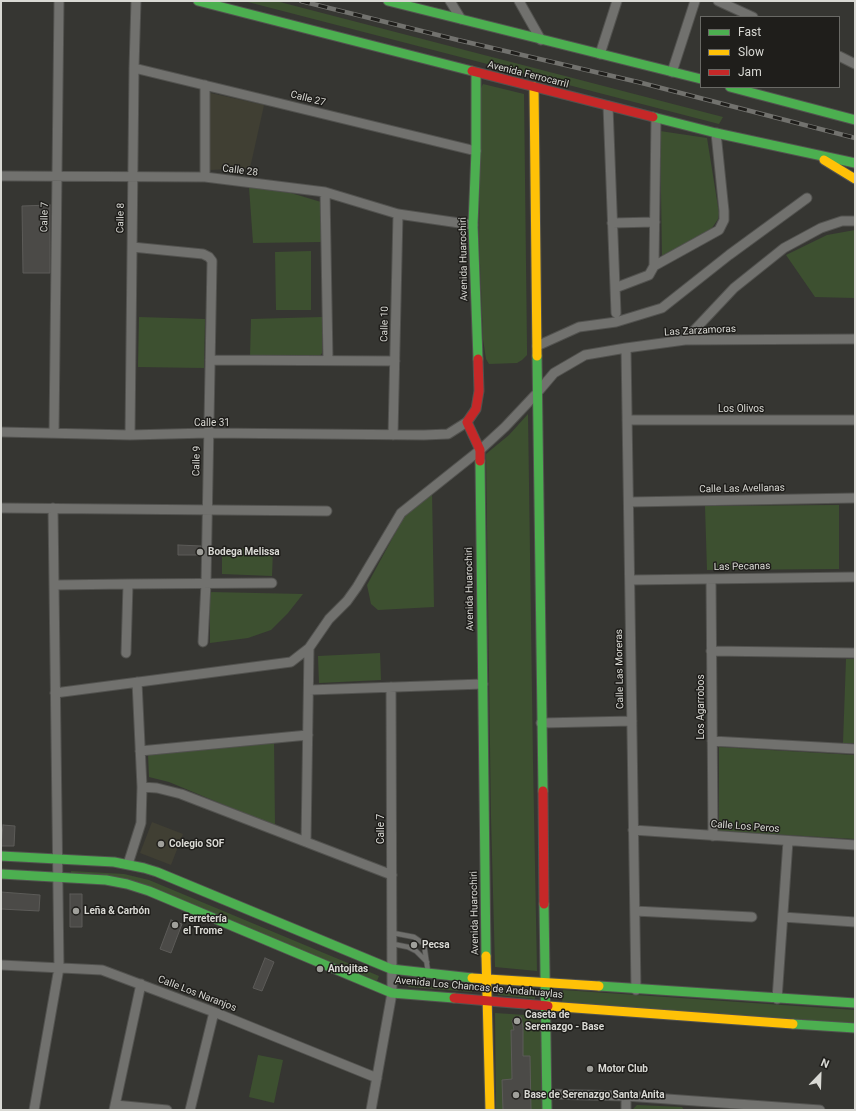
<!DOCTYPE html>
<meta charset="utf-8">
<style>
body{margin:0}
#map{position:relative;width:856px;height:1111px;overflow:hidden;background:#363632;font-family:Roboto,sans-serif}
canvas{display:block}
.frame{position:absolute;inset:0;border:2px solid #d9d9d4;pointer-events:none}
.legend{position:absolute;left:700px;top:16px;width:140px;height:72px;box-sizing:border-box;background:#1f1e1b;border:1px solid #696965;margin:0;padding:5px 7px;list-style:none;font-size:12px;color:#d9d9d4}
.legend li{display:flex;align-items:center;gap:8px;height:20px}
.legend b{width:20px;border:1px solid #696965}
.north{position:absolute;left:800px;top:1055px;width:40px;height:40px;-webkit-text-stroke:3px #1f1e1b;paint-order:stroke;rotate:23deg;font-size:11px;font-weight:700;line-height:16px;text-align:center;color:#d9d9d4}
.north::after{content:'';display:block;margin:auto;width:14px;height:18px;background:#d9d9d4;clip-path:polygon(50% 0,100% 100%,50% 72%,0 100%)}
</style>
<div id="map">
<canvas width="856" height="1111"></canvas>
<div class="frame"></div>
<ul class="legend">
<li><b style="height:5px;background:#4caf50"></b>Fast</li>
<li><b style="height:5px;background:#ffc107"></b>Slow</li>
<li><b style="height:5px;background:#c62828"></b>Jam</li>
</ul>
<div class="north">N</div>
</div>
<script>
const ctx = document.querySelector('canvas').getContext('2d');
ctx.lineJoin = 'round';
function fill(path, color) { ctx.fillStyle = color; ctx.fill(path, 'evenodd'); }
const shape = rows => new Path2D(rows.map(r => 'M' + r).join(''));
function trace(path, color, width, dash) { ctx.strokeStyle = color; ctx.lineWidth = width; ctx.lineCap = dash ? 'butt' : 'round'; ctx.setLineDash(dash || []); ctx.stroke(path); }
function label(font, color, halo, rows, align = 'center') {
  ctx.font = font + ' Roboto,sans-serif'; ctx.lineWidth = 3; ctx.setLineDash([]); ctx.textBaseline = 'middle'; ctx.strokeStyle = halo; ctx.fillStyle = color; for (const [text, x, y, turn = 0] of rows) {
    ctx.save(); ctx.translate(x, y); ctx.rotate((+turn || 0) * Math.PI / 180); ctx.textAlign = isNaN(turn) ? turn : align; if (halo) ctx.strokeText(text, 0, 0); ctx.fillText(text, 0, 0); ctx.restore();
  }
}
fill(shape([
 [210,93,264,105,250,168,210,170],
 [152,822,183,834,171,865,140,853]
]), '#403f33');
fill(shape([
 [244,1,276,1,723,117,719,124],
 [483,84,524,94,527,348,527,355,522,360,517,363,489,364,486,359,483,339,479,238,481,88],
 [660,131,707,138,719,213,718,219,710,231,662,256],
 [249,187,291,193,321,202,321,242,253,243],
 [855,230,855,298,815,297,786,255,827,235],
 [311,251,311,310,276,310,275,252],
 [139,317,205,319,204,368,138,367],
 [322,317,322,353,320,356,250,357,251,319],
 [528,414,533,762,537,971,495,967,491,817,486,454,509,435],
 [432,491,434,607,378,610,371,604,367,585,405,515],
 [839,505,839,569,707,570,705,506],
 [222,548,273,549,272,576,222,574],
 [210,592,303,594,288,613,271,630,248,638,210,643],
 [380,653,381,680,319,683,318,656],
 [846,659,855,659,855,743,843,743],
 [274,740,275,826,169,782,149,777,148,754],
 [719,747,855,755,855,839,719,831],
 [71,871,124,874,149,880,379,976,377,981,136,882,71,875],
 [409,984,472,989,472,992,408,987],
 [534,990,535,999,498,995,498,991],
 [563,990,855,1010,855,1023,562,1003],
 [495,1013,541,1016,542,1110,496,1110],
 [258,1055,283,1060,274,1103,249,1097],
 [637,1105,682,1107,684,1110,632,1110]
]), '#3d5030');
const building = shape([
 [50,205,50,273,23,273,22,206,50,205],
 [178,545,201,546,201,555,178,555,178,545],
 [3,825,15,826,14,846,1,846,3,825],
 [1,892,40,895,39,911,1,909,1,892],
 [70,894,82,894,82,927,70,927,70,894],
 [171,920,182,924,171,953,160,949,171,920],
 [265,958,274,962,262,991,253,988,265,958],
 [515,1017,521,1017,523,1027,523,1056,530,1056,531,1110,503,1110,502,1080,512,1079,511,1030,514,1030,512,1020,515,1017]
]);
fill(building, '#4b4a47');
trace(building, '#5c5b58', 1);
const lane = shape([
 [393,933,414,937,424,944,428,972],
 [393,944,408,947,416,951,427,962]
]);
const street = shape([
 [450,1,461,19],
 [519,1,541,40],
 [718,1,753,17],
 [600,54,617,1],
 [839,56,855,64],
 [134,68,476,151],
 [672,72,695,1],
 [608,106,616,313],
 [656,118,654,266,719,230,724,220,724,211,716,133],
 [1,176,205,177,325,192,398,214,473,225],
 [205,177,205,85],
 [325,192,328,360],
 [612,223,655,222],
 [132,247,203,254,209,257,212,261,206,583,203,642],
 [615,288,649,275,654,266],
 [685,340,734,288,784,248,821,228,842,221,855,221],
 [537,346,579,327,616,322,662,308,729,255,807,198],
 [626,348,636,990],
 [210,360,395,361],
 [627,420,855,420],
 [1,432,130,435,208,433,424,435,448,434,467,422],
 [54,433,59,1],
 [130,435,134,68,136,1],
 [393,435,398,214],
 [629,502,855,498],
 [1,508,327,511],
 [711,579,713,836],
 [630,580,855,577],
 [54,585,128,584,272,583],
 [711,651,855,653],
 [126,653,128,584],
 [309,690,483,684],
 [55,693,291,662,309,648,329,619,347,601,357,587,401,513,480,450,505,427,537,393,554,373,585,355,626,348,685,340,855,339],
 [541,723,632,721],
 [712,741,855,749],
 [140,751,308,735],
 [142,787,157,788,181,794,392,875],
 [633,830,855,845],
 [306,842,309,648],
 [128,864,141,823,142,787,137,682],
 [635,911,752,917],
 [783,917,855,922],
 [1,965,102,970,214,1012,377,1078],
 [777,999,788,841],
 [546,1094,626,1096,820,1110],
 [115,1105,167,1110],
 [34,1110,59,968,53,508],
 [114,1110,141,984],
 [190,1110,214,1012],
 [371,1110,392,993,391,687],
 [626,1110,626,1096]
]);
const fast = shape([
 [198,1,472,71],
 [388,1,701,79],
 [476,73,476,151,473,225,478,359],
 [730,87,855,120],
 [653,117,716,133,855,163],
 [537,356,543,791],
 [480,461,486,956],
 [1,856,114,862,144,868,157,872,391,969,472,978],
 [1,874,106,880,127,884,149,891,392,993,454,998],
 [544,904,547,1110],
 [599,986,855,1003],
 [793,1024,855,1028]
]);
const slow = shape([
 [534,87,537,356],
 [824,160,855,179],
 [486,956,490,1110],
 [472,978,599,986],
 [548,1006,793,1024]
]);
const jam = shape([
 [472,71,653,117],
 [478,359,479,391,476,409,467,422,480,450,480,461],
 [543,791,544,904],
 [454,998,548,1006]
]);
trace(lane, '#52524f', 6);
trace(street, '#52524f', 11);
trace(fast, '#52524f', 11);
trace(slow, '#52524f', 11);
trace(jam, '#52524f', 11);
trace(lane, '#71716e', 4.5);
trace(street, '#71716e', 9);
trace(fast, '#4caf50', 9);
trace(slow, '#ffc107', 9);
trace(jam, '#c62828', 9);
const rail = shape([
 [301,1,458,40,638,82,855,138]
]);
trace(rail, '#72726e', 4.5);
trace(rail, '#1f1e1b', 3, [9]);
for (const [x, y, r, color] of [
 [200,552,4,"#a0a09b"],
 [161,844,4,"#a0a09b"],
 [76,911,4,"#a0a09b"],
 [175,925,4,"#a0a09b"],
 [414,945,4,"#a0a09b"],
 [320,969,4,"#a0a09b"],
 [517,1021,4,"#a0a09b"],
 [590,1069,4,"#a0a09b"],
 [516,1095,4,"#a0a09b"]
]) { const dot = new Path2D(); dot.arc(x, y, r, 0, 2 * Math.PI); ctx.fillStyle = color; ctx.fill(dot); trace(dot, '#1f1e1b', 1.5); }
label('10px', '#d9d9d4', '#1f1e1b', [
 ["Avenida Ferrocarril",528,75,14],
 ["Calle 27",308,99,14],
 ["Calle 28",240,171,7],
 ["Calle 7",45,217,-89],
 ["Calle 8",121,218,-89],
 ["Avenida Huarochiri",464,259,-91],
 ["Calle 10",385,324,-89],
 ["Las Zarzamoras",700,331,-3],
 ["Los Olivos",741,409],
 ["Calle 31",212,423],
 ["Calle 9",197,461,-89],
 ["Calle Las Avellanas",742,489,-1],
 ["Las Pecanas",742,567,-1],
 ["Avenida Huarochiri",470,589,-91],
 ["Calle Las Moreras",620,669,-91],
 ["Los Agarrobos",701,707,-90],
 ["Calle Los Peros",745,827,4],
 ["Calle 7",381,829,-90],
 ["Avenida Huarochiri",475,913,-91],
 ["Avenida Los Chancas de Andahuaylas",479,988,5],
 ["Calle Los Naranjos",197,994,21]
]);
label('bold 10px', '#d9d9d4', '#1f1e1b', [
 ["Bodega Melissa",208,552],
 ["Colegio SOF",169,844],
 ["Leña & Carbón",84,911],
 ["Ferretería",183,919],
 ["el Trome",183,931],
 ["Pecsa",422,945],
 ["Antojitas",328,969],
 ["Caseta de",525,1015],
 ["Serenazgo - Base",525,1027],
 ["Motor Club",598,1069],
 ["Base de Serenazgo Santa Anita",524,1095]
], 'left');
</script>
